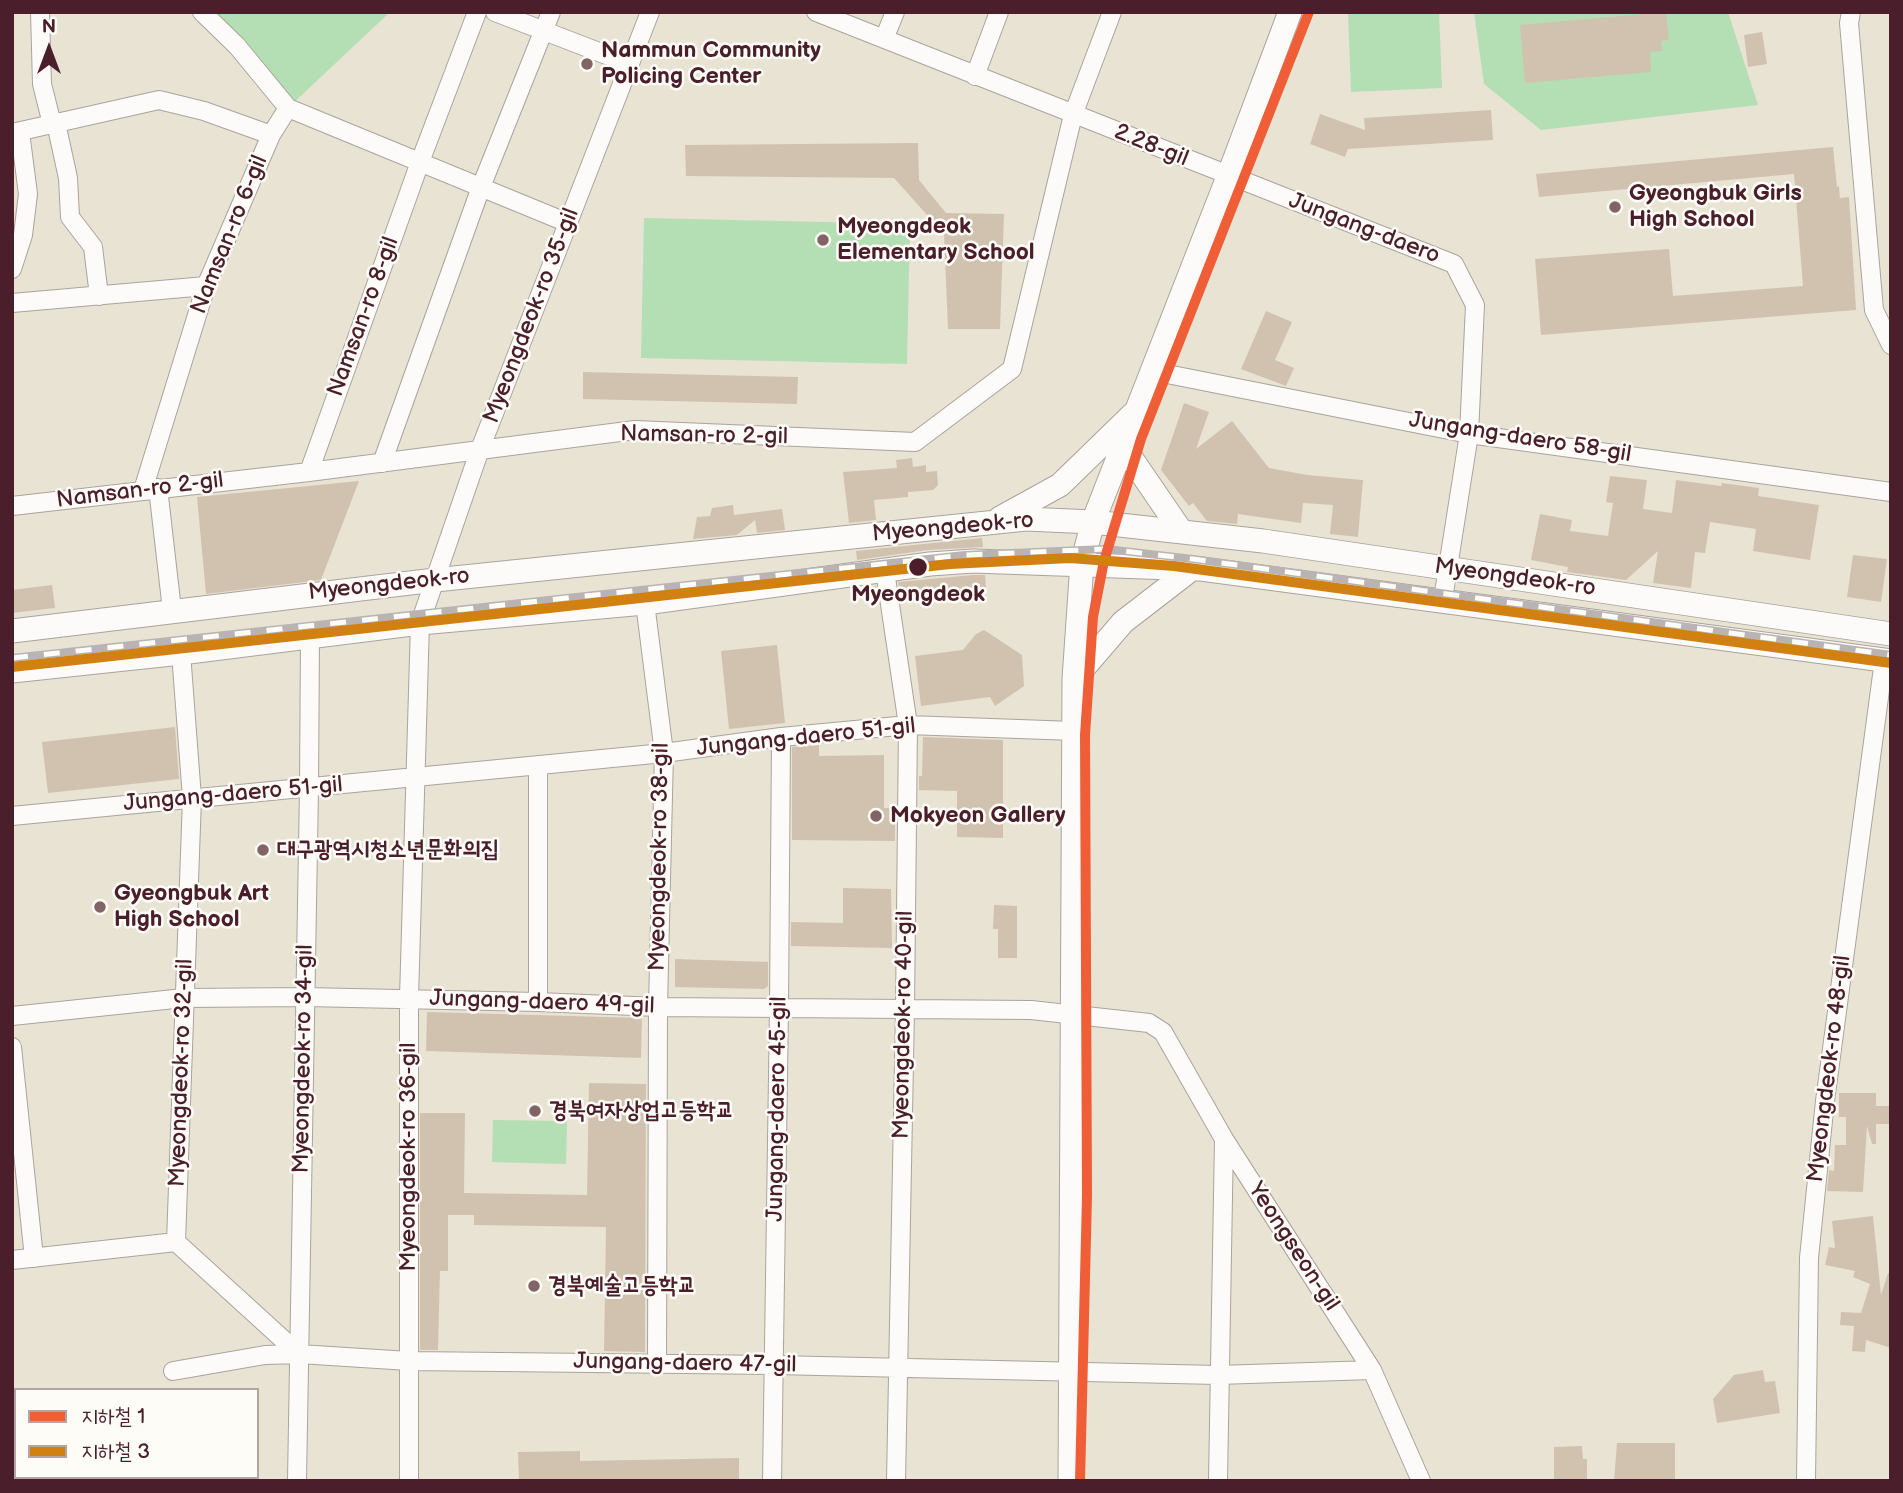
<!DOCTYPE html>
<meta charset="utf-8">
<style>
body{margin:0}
#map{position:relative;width:1903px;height:1493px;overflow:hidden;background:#e9e3d4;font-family:"Balsamiq Sans","Poor Story",sans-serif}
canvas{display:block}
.frame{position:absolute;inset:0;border:14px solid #4a1f2b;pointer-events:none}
.legend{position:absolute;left:14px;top:1388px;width:245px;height:91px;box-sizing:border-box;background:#fdfcf7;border:2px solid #b5a4a5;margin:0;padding:9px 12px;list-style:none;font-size:21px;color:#4a1f2b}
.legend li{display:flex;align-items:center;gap:14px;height:35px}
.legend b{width:35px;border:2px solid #b5a4a5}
.north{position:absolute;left:14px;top:14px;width:70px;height:70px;-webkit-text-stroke:5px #fdfcf7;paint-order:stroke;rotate:0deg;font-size:19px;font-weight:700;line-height:28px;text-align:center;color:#4a1f2b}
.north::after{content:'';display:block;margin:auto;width:24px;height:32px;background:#4a1f2b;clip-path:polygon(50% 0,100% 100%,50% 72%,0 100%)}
</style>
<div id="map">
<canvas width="1903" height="1493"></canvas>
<div class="frame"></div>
<ul class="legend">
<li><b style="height:9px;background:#ef5e37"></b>지하철 1</li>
<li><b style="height:9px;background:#d08111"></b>지하철 3</li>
</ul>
<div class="north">N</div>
</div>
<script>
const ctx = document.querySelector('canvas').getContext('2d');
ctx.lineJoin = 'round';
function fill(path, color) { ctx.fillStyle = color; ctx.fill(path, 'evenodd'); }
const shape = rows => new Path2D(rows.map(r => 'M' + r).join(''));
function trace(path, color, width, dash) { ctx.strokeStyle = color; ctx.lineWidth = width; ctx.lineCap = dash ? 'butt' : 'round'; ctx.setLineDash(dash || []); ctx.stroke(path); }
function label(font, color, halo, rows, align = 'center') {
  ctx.font = font + ' "Balsamiq Sans","Poor Story",sans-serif'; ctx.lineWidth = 5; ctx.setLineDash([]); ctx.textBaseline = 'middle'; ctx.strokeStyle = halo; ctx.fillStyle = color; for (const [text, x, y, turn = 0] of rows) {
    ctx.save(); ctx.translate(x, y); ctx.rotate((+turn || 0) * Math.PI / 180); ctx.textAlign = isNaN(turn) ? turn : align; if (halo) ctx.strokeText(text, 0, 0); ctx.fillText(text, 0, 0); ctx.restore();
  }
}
fill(shape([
 [202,12,390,12,288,108],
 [1348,12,1439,12,1442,88,1351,92],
 [1474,12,1728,12,1758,105,1541,130,1484,84],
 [644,218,910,224,907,364,641,358],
 [493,1120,567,1121,566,1164,492,1162]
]), '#b4deb4');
fill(shape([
 [1666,12,1669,40,1661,41,1662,51,1650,52,1651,72,1525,83,1520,25],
 [1762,32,1767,64,1748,67,1744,35],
 [1491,110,1493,140,1348,149,1345,157,1310,144,1320,114,1365,130,1364,118],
 [918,143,919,180,946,213,1004,214,1000,329,948,329,944,234,894,178,686,176,685,145],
 [1833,147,1837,187,1839,186,1840,198,1849,197,1856,310,1541,335,1535,259,1669,249,1673,296,1803,286,1794,174,1539,197,1536,174],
 [1266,311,1292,322,1275,360,1294,368,1286,386,1241,369],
 [583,372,798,377,797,404,583,399],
 [1184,403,1209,412,1196,449,1232,421,1269,468,1307,475,1363,480,1358,537,1330,534,1333,505,1303,503,1301,523,1238,514,1237,524,1207,521,1193,503,1189,506,1161,470],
 [912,458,913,467,926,465,926,472,937,471,938,485,933,490,908,492,908,497,874,500,876,520,849,523,843,472,897,468,896,460],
 [1610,476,1647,480,1643,509,1672,513,1676,480,1721,486,1722,483,1759,488,1758,496,1819,505,1810,560,1753,551,1756,529,1710,522,1705,553,1695,552,1691,588,1653,583,1658,551,1626,580,1567,572,1568,567,1531,560,1540,514,1572,520,1570,531,1608,536,1613,503,1606,502],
 [359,481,321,580,206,594,197,497],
 [733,505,734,515,782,509,785,530,757,533,755,520,737,535,693,539,697,517,710,516,712,508],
 [982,538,983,547,928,550,857,560,856,551],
 [1853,555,1887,559,1881,602,1847,597],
 [973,575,985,575,986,587,900,594,898,582],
 [52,585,55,608,12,613,12,590],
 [876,586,877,596,860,598,859,588],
 [984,630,1022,655,1024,686,995,706,990,697,921,706,915,656,963,650,976,634],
 [777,645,785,723,729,729,721,651],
 [175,727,179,779,48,793,42,742],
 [923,737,1003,740,1003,838,957,837,957,791,919,790,919,776,922,776],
 [819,745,819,756,884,755,884,808,895,808,895,841,792,840,792,747],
 [843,888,891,889,892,948,791,946,791,922,843,923],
 [994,905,1017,906,1017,958,998,958,998,929,993,929],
 [675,959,768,962,768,986,764,989,675,987],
 [427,1012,642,1018,641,1058,426,1051],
 [589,1083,646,1084,645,1352,604,1351,606,1227,474,1225,474,1215,448,1215,448,1271,440,1271,438,1350,420,1350,420,1113,465,1113,464,1193,587,1195],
 [1839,1093,1876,1093,1876,1106,1889,1106,1889,1124,1876,1124,1876,1144,1872,1144,1867,1126,1863,1192,1827,1191,1829,1170,1834,1171,1835,1145,1846,1145,1846,1117,1839,1117],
 [1873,1216,1881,1295,1888,1273,1891,1274,1891,1348,1866,1340,1865,1352,1852,1351,1854,1326,1840,1325,1841,1312,1861,1313,1870,1284,1853,1277,1855,1271,1825,1265,1829,1247,1835,1248,1832,1221],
 [1763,1370,1765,1382,1775,1381,1780,1413,1717,1423,1713,1399,1734,1375],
 [1617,1443,1675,1443,1675,1481,1614,1481],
 [1582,1446,1583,1459,1587,1459,1587,1481,1554,1481,1554,1447],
 [580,1451,580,1461,739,1458,739,1481,519,1481,518,1452]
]), '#d1c2b0');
const minor = shape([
 [40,12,42,84,52,124],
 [202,12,237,46,288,108,568,223],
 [495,12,630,64],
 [816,12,1454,264,1475,305,1469,434,1443,599],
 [1851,12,1849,23,1874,310,1891,345],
 [884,39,895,12],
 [975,76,999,12],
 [56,123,68,178,70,217,93,247,99,296],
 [12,133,159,100,204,111,271,135],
 [12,269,23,235,28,194,20,132],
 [12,303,206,286],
 [1152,371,1469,434,1891,492],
 [382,463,481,187,551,12],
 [309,472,420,162,477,12],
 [158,488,172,610],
 [143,490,206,286,271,135,288,108],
 [12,506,309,472,635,430,915,442,1012,369,1073,115,1112,12],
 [885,571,908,725,905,1009,896,1481],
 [645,603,664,753,658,1007,657,1364],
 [538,765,538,1002],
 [12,816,664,753,781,737,908,725,1074,731],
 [12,1016,184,998,305,997,538,1002,658,1007,1031,1010,1149,1023,1163,1032,1224,1139,1372,1370,1421,1481],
 [12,1047,34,1258],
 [176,1242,192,798,181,653],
 [12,1260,176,1242,299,1354],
 [173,1371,265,1355,299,1354,409,1361,775,1365,1218,1375,1372,1370],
 [297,1481,309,789,310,637],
 [409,1481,409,998,420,623,479,452,650,12],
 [772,1481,779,1008,781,737],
 [1218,1481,1224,1139],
 [1806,1481,1809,1258,1825,1101,1884,660]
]);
const major = shape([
 [1123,446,1181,531],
 [1000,518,1060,485,1132,415],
 [12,631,435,580,1026,519,1093,522,1263,541,1891,634],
 [12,671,181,653,420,623,645,603,930,564,973,561,1201,569,1891,661],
 [1074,679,1123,622,1193,568],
 [1070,1481,1074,679,1082,563,1093,522,1228,177,1290,12]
]);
trace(minor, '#aba39c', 20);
trace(major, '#aba39c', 25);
trace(minor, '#fcfbf9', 18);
trace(major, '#fcfbf9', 23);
const rail = shape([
 [12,658,965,555,1106,549,1193,559,1891,655]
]);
trace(rail, '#b9b3b3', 8);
trace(rail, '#fdfcf7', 5, [16]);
trace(shape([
 [1080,1481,1087,1196,1085,735,1093,617,1104,561,1141,439,1309,12]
]), '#ef5e37', 10);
trace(shape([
 [12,667,950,564,1070,558,1174,566,1891,663]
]), '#d08111', 10);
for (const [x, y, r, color] of [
 [587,64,7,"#826466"],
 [1615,207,7,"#826466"],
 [823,240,7,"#826466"],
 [918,567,10,"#4a1f2b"],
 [876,816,7,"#826466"],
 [263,850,7,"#826466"],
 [100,907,7,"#826466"],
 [535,1111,7,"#826466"],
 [534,1286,7,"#826466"]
]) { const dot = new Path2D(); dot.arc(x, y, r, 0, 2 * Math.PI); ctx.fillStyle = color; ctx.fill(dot); trace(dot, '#fdfcf7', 2.5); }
label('bold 23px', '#4a1f2b', '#fdfcf7', [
 ["Nammun Community",601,51],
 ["Policing Center",601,77],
 ["Gyeongbuk Girls",1629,194],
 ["High School",1629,220],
 ["Myeongdeok",837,227],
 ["Elementary School",837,253],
 ["Mokyeon Gallery",890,816],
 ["대구광역시청소년문화의집",277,850],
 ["Gyeongbuk Art",114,894],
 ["High School",114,920],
 ["경북여자상업고등학교",549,1111],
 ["경북예술고등학교",548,1286]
], 'left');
label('23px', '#4a1f2b', '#fdfcf7', [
 ["2.28-gil",1151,146,22],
 ["Jungang-daero",1364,229,21],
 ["Namsan-ro 6-gil",230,235,-68],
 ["Myeongdeok-ro 35-gil",532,316,-69],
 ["Namsan-ro 8-gil",364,317,-70],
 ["Namsan-ro 2-gil",704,436,1],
 ["Jungang-daero 58-gil",1520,438,9],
 ["Namsan-ro 2-gil",140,491,-7],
 ["Myeongdeok-ro",953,528,-5],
 ["Myeongdeok-ro",1515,578,8],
 ["Myeongdeok-ro",389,585,-6],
 ["Jungang-daero 51-gil",806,738,-6],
 ["Jungang-daero 51-gil",233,795,-5],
 ["Myeongdeok-ro 38-gil",660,857,-89],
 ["Jungang-daero 49-gil",542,1003,2],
 ["Myeongdeok-ro 40-gil",904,1025,-89],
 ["Myeongdeok-ro 34-gil",304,1059,-89],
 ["Myeongdeok-ro 48-gil",1830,1069,-83],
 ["Myeongdeok-ro 32-gil",182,1073,-88],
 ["Jungang-daero 45-gil",778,1109,-89],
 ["Myeongdeok-ro 36-gil",409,1157,-90],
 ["Yeongseon-gil",1293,1247,57],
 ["Jungang-daero 47-gil",685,1364,1]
]);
label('bold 23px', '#4a1f2b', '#fdfcf7', [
 ["Myeongdeok",918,595]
]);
</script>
